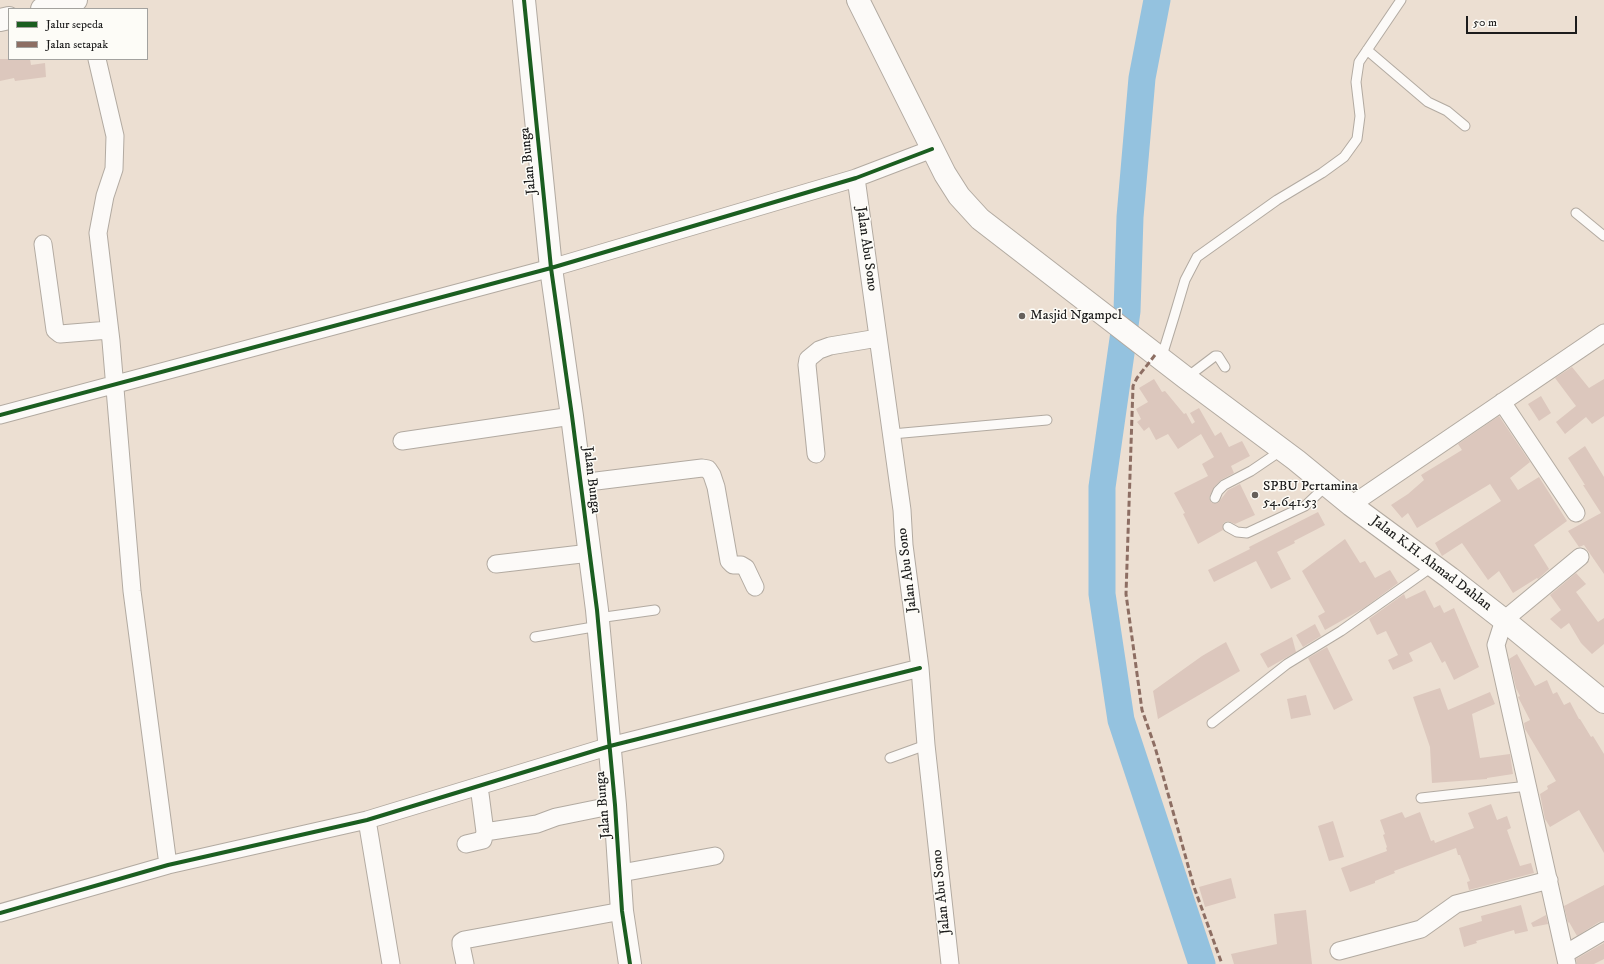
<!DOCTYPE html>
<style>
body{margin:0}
#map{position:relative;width:1604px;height:964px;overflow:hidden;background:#ecdfd2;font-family:"IM FELL DW Pica",serif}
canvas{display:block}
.legend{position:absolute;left:8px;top:8px;width:140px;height:52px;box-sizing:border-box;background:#fdfcf7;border:1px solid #a3a29f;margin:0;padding:5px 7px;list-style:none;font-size:12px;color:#1c1c1c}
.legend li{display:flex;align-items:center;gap:8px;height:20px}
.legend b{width:20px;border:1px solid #a3a29f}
.scale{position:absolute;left:1466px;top:16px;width:111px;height:18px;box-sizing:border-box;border:2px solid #1c1c1c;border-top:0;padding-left:5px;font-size:12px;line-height:14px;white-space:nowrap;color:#1c1c1c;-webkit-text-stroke:3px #fdfcf7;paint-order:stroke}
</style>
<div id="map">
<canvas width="1604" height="964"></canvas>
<ul class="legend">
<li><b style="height:5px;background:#1b5e20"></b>Jalur sepeda</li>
<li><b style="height:5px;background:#8d6e63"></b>Jalan setapak</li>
</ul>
<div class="scale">50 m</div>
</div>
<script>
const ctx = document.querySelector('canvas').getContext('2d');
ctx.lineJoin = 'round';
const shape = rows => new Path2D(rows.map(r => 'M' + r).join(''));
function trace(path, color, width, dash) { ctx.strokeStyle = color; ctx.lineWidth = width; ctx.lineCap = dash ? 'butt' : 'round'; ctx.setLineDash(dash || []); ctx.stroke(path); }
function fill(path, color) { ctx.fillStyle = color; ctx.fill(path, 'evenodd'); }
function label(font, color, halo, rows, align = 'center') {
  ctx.font = font + ' "IM FELL DW Pica",serif'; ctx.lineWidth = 3; ctx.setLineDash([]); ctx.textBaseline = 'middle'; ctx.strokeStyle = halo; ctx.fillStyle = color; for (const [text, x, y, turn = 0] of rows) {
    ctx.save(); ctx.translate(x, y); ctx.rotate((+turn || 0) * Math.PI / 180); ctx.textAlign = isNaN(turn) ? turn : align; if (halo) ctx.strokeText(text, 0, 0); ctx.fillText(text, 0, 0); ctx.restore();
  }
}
trace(shape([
 [1157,0,1142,78,1130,217,1127,311,1102,487,1102,594,1121,720,1202,964]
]), '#94c2df', 27);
fill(shape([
 [0,59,30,59,31,65,45,63,46,77,15,81,14,78,0,81],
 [1572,367,1589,388,1604,379,1604,416,1592,424,1586,417,1565,434,1556,422,1576,406,1555,378],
 [1154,379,1162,392,1165,391,1184,414,1186,413,1192,424,1195,422,1190,413,1199,408,1215,436,1221,432,1229,447,1242,441,1250,456,1231,466,1234,473,1221,480,1214,487,1209,498,1212,503,1218,503,1228,490,1240,484,1255,515,1235,524,1228,521,1225,522,1223,524,1223,530,1198,544,1183,514,1185,513,1174,493,1208,476,1202,464,1214,457,1201,434,1178,449,1168,434,1156,440,1149,427,1144,431,1137,422,1141,419,1136,409,1148,402,1139,388],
 [1541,396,1551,413,1539,421,1528,404],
 [1499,416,1530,462,1510,478,1518,490,1539,477,1567,521,1534,545,1549,569,1538,579,1537,578,1513,593,1499,571,1488,580,1462,543,1442,556,1435,543,1501,501,1490,484,1417,528,1408,513,1402,518,1391,505,1408,494,1424,480,1421,475,1462,450,1458,444],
 [1585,446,1604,477,1604,574,1584,545,1579,547,1568,531,1601,513,1583,485,1585,485,1568,458],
 [1318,512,1325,525,1294,541,1295,543,1277,552,1291,579,1271,589,1256,561,1214,582,1208,570,1250,549,1249,547],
 [1345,539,1360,563,1365,561,1375,578,1390,570,1398,583,1364,608,1325,630,1318,616,1325,612,1302,571],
 [1576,573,1586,584,1576,592,1598,622,1604,618,1604,644,1592,654,1581,643,1569,623,1561,629,1550,619,1561,610,1550,595],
 [1425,590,1434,608,1440,605,1444,613,1454,608,1479,667,1454,680,1445,661,1442,663,1431,642,1409,653,1413,661,1393,670,1388,660,1398,655,1386,631,1377,635,1369,619,1404,594,1406,599],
 [1315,624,1321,636,1303,647,1296,635],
 [1292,637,1296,652,1268,668,1260,654],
 [1226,642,1240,671,1158,719,1153,691,1202,656],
 [1327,647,1353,700,1334,710,1308,658],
 [1517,654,1535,686,1547,680,1553,694,1557,692,1564,705,1570,702,1579,719,1580,719,1591,737,1593,736,1604,754,1604,853,1579,810,1550,827,1545,819,1540,794,1548,789,1547,786,1556,781,1525,729,1524,723,1530,720,1518,697,1520,696,1516,688,1509,659],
 [1440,688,1448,710,1490,692,1495,704,1472,714,1480,758,1510,754,1513,774,1487,778,1487,779,1432,783,1430,747,1413,697],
 [1306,695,1311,715,1291,719,1287,699],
 [1491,804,1497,820,1507,816,1511,828,1507,830,1520,866,1531,863,1534,873,1469,890,1467,882,1470,881,1460,855,1458,855,1456,848,1394,871,1395,873,1375,881,1375,883,1350,892,1341,868,1387,851,1386,848,1387,847,1383,835,1385,834,1380,820,1402,812,1405,818,1420,812,1431,841,1434,840,1435,843,1474,828,1468,813],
 [1333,821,1344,857,1329,861,1318,826],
 [1231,878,1236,898,1205,907,1199,887],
 [1604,885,1604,921,1599,922,1577,936,1569,922,1568,923,1564,906],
 [1521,905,1528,931,1515,934,1514,930,1476,941,1477,943,1464,947,1459,928,1482,921,1481,916],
 [1306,910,1312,964,1234,964,1231,954,1277,944,1274,914],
 [1546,915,1548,924,1533,927,1531,923],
 [1604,943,1604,959,1594,964,1577,964,1576,959]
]), '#dcc7bd');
const lane = shape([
 [1367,50,1428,102,1447,111,1465,126],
 [1576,213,1604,236],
 [1161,359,1174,317,1185,280,1197,257,1277,200,1322,173,1344,157,1357,139,1360,116,1356,82,1359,62,1401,0],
 [1186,378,1215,356,1218,356,1225,367],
 [892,434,1047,420],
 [1215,498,1218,491,1224,485,1251,471,1282,450],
 [1228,527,1237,532,1247,533,1305,506,1327,485],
 [598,618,655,610],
 [535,637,599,626],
 [1212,723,1287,664,1341,631,1433,566],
 [890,758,926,745],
 [1421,798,1528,786]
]);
const street = shape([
 [97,59,115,136,114,169,105,196,98,233,111,341,132,591,168,865],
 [856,178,902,510,904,545,920,668,926,745,950,964],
 [43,244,55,330,60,334,109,330],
 [1502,402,1576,513],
 [0,415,551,268,856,178,932,149],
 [402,441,572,416],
 [816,454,807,365,808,359,819,350,830,346,878,338],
 [580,483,702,468,708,469,712,475,716,487,729,561,733,565,741,565,746,568,755,587],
 [1351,505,1604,333],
 [496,564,590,553],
 [367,820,391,964],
 [485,832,537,824,556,817,615,805],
 [466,844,483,840,485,832,479,786],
 [621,873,715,856],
 [0,913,168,865,367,820,610,746,920,668],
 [1339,951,1421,929,1456,904,1549,880],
 [1565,954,1604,931],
 [465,964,461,945,461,942,464,940,622,911],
 [1567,964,1496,645,1504,620,1580,557]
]);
const secondary = shape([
 [524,0,551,268,572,416,597,610,615,805,622,911,630,964],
 [42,9,76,0],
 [0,20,9,18]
]);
const primary = shape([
 [858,0,945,174,959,196,980,219,1186,378,1296,460,1351,505,1450,578,1504,620,1604,702]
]);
trace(lane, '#b2aaa1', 11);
trace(street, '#b2aaa1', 19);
trace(secondary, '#b2aaa1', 24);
trace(primary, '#b2aaa1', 24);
trace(lane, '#fcfaf8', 9);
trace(street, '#fcfaf8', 17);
trace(secondary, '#fcfaf8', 22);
trace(primary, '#fcfaf8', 22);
trace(shape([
 [1155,355,1137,378,1133,386,1126,594,1142,710,1155,747,1194,887,1222,964]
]), '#8d6e63', 3, [6, 3]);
trace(shape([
 [524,0,551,268,572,416,597,610,615,805,622,911,630,964],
 [0,415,551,268,856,178,932,149],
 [0,913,168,865,367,820,610,746,920,668]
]), '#1b5e20', 4);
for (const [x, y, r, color] of [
 [1022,316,4,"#65605c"],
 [1255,495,4,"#65605c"]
]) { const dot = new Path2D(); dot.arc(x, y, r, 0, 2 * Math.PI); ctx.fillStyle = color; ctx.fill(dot); trace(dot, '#fdfcf7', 1.5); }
label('14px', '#1c1c1c', '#fdfcf7', [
 ["Jalan Bunga",529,161,-96],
 ["Jalan Abu Sono",866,249,82],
 ["Jalan Bunga",591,480,83],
 ["Jalan K.H. Ahmad Dahlan",1431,564,37],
 ["Jalan Abu Sono",908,570,-97],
 ["Jalan Bunga",604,805,-95],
 ["Jalan Abu Sono",942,892,-96]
]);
label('14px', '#1c1c1c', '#fdfcf7', [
 ["Masjid Ngampel",1030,316],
 ["SPBU Pertamina",1263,487],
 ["54.641.53",1263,503]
], 'left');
</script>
